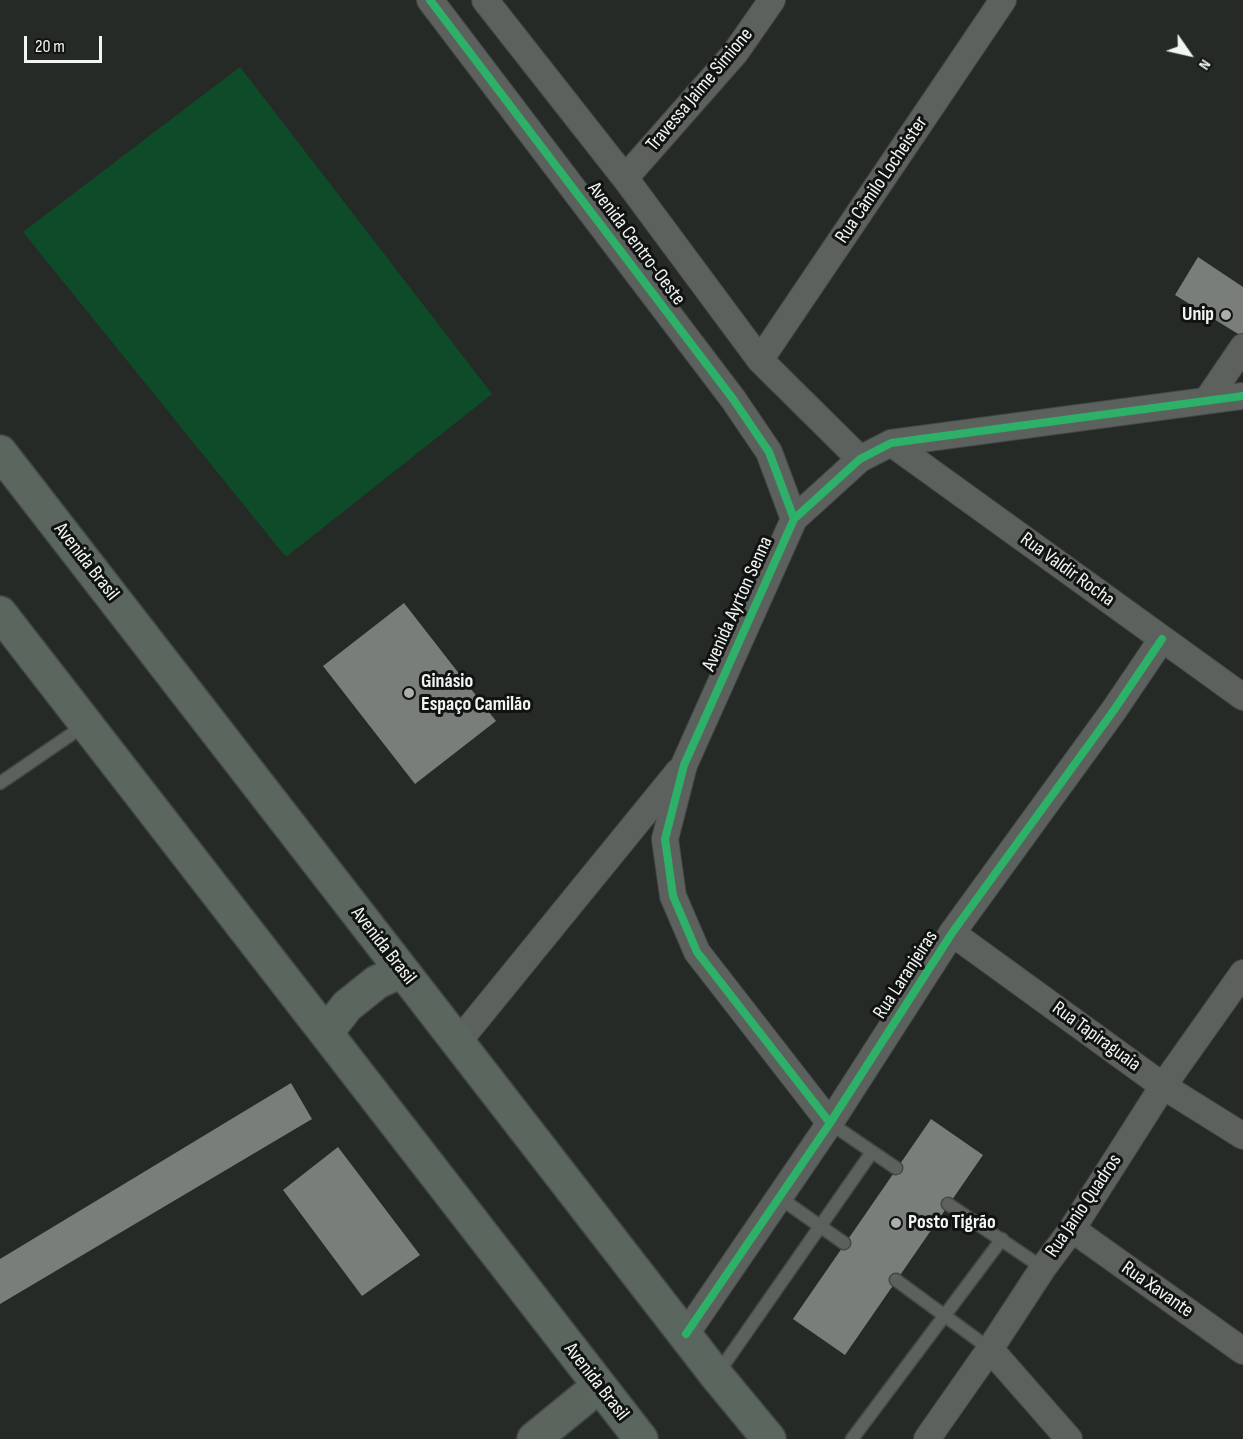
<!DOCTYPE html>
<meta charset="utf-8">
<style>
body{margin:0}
#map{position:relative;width:1243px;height:1439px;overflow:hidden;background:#262a27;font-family:"Sofia Sans Condensed",sans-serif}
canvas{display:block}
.north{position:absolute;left:1159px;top:24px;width:60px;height:60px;-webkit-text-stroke:4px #101311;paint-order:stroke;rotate:124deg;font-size:16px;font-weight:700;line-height:24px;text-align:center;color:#f1f6f2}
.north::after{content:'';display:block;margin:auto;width:21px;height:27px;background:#f1f6f2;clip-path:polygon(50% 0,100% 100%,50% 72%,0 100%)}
.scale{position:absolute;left:24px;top:36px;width:78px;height:27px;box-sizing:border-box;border:3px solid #f1f6f2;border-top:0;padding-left:8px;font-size:18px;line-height:21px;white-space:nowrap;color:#f1f6f2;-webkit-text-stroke:4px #101311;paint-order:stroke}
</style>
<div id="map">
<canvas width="1243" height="1439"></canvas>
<div class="north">N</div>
<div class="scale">20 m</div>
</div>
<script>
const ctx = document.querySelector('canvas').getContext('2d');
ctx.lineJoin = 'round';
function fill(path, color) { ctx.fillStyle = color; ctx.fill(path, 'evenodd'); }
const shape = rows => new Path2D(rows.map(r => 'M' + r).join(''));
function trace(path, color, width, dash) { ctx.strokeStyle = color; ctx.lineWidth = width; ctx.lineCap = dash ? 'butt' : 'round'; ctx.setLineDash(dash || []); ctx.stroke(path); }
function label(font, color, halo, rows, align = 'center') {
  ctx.font = font + ' "Sofia Sans Condensed",sans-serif'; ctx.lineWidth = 6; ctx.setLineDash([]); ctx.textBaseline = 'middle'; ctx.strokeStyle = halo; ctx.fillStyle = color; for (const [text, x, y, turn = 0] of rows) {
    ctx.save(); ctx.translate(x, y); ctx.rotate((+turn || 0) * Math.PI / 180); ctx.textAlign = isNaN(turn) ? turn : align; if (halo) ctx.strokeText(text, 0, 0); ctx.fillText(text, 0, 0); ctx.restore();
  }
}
fill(shape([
 [240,67,492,394,286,557,23,232]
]), '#0e4c29');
fill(shape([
 [1198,257,1243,287,1243,337,1175,295],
 [404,603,496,721,415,784,323,666],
 [291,1083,312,1119,0,1304,0,1259],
 [931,1119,983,1155,845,1355,793,1319],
 [338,1147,420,1255,362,1296,283,1190]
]), '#7a7e7b');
const lane = shape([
 [0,783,85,725],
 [830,1123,896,1168],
 [780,1198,844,1243],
 [948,1204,1043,1268],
 [896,1280,990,1349],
 [718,1373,872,1152],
 [852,1439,1002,1239]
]);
const street = shape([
 [430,0,733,399,769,452,794,519],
 [485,0,625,178,760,360,860,459],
 [625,178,735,53,772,0],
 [760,360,1003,0],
 [1207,400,1243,347],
 [891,443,1243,697],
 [952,933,1163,1086,1243,1136],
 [458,1042,678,772],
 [830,1123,697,952,673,896,665,839,684,765,794,519,860,459,891,443,1243,396],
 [1072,1229,1243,1351],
 [686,1334,830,1123,952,933,1114,710,1162,639],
 [990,1349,1069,1439],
 [927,1439,990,1349,1043,1268,1072,1229,1163,1086,1243,973]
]);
const secondary = shape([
 [534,1439,599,1386]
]);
const primary = shape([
 [0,452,716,1375,769,1439],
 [0,613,641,1439],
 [326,1033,347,1006,377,982,402,971]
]);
trace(lane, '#444845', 15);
trace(street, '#444845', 28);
trace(secondary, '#444845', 36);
trace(primary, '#444845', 36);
trace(lane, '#5d615e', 12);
trace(street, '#5d615e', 26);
trace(secondary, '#5c645e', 33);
trace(primary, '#5a665e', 33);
trace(shape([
 [430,0,733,399,769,452,794,519],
 [830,1123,697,952,673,896,665,839,684,765,794,519,860,459,891,443,1243,396],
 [686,1334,830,1123,952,933,1114,710,1162,639]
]), '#2db169', 8);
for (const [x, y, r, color] of [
 [1226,315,6,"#aaafab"],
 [409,693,6,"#aaafab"],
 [896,1223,6,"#aaafab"]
]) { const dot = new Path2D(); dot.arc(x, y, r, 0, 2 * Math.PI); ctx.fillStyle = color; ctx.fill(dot); trace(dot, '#101311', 2); }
label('20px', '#f1f6f2', '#101311', [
 ["Travessa Jaime Simione",700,90,-50],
 ["Rua Câmilo Locheister",882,180,-56],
 ["Avenida Centro-Oeste",636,244,53],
 ["Avenida Brasil",86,562,52],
 ["Rua Valdir Rocha",1067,570,36],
 ["Avenida Ayrton Senna",738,604,-66],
 ["Avenida Brasil",383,946,52],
 ["Rua Laranjeiras",906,975,-57],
 ["Rua Tapiraguaia",1096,1037,36],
 ["Rua Janio Quadros",1084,1206,-56],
 ["Rua Xavante",1157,1290,35],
 ["Avenida Brasil",596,1382,52]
]);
label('bold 20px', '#f1f6f2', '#101311', [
 ["Unip",1214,315,"right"],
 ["Ginásio",421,682],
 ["Espaço Camilão",421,705],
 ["Posto Tigrão",908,1223]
], 'left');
</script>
